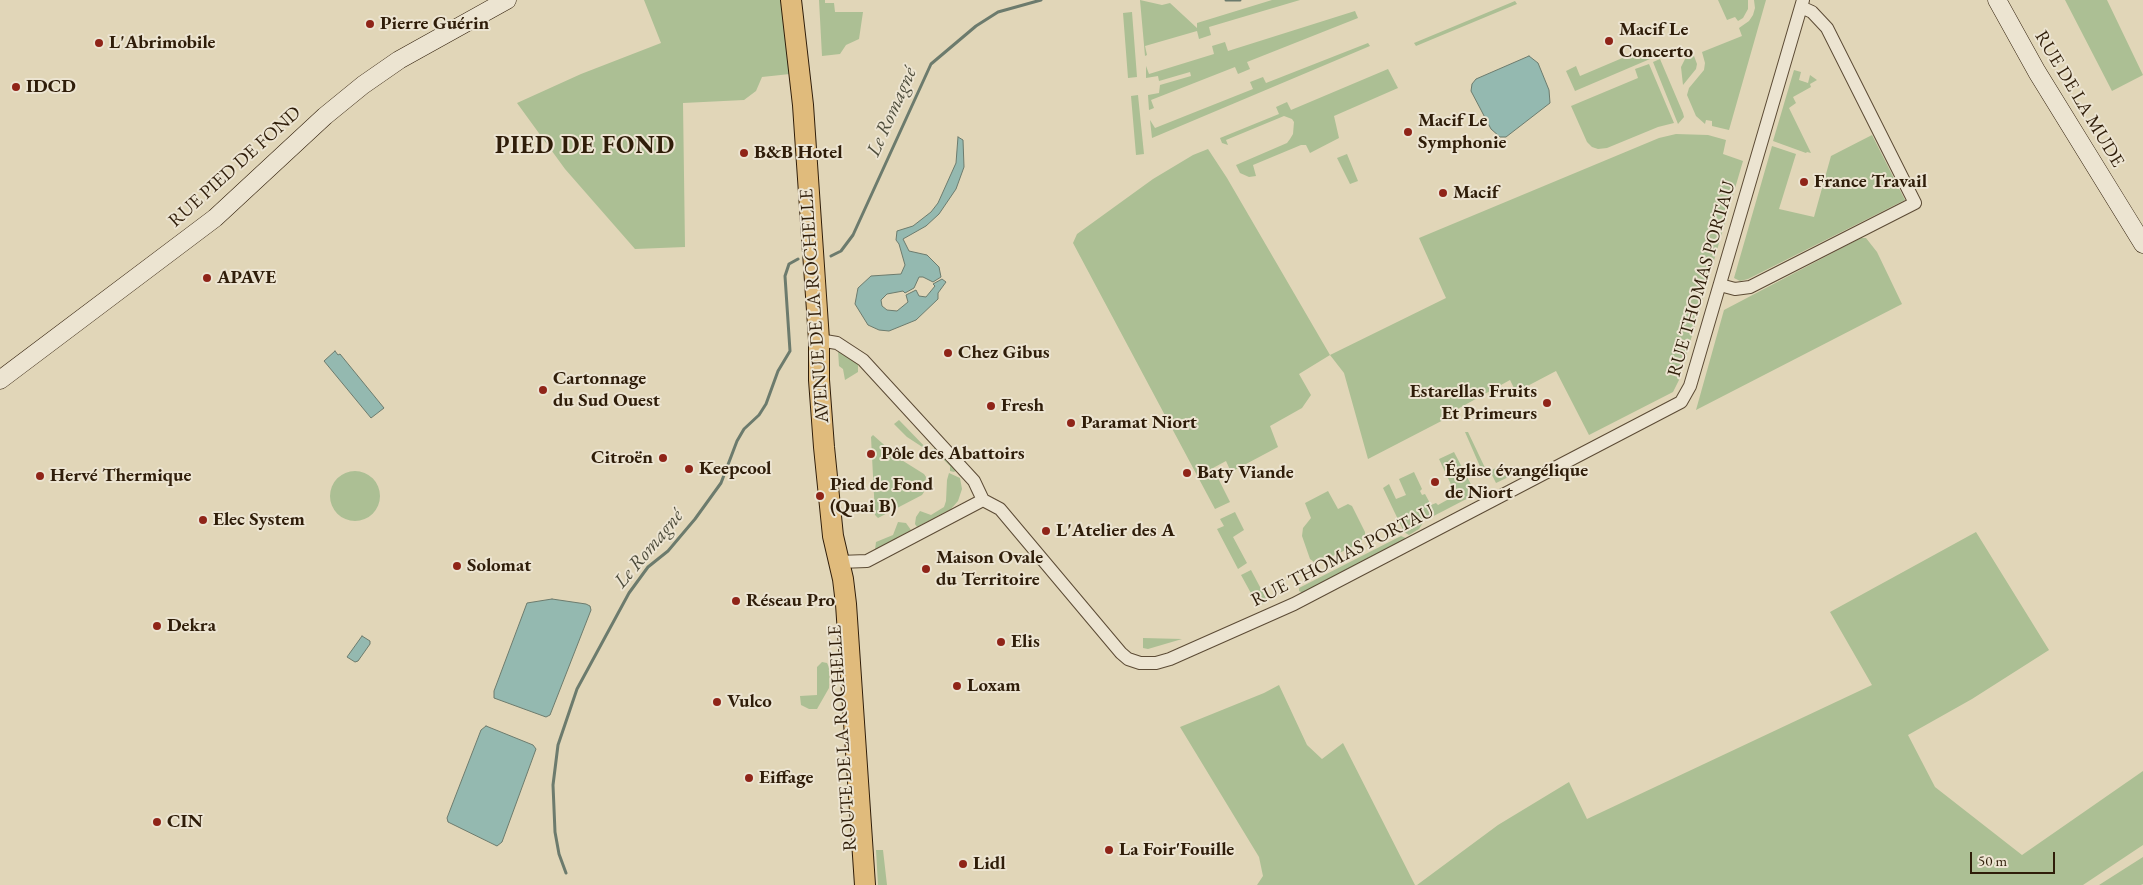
<!DOCTYPE html>
<meta charset="utf-8">
<style>
body{margin:0}
#map{position:relative;width:2143px;height:885px;overflow:hidden;background:#e1d6b8;font-family:"EB Garamond",serif}
canvas{display:block}
.scale{position:absolute;left:1970px;top:852px;width:85px;height:22px;box-sizing:border-box;border:2px solid #2f1d09;border-top:0;padding-left:6px;font-size:15px;line-height:18px;white-space:nowrap;color:#2f1d09;-webkit-text-stroke:4px #ece4d1;paint-order:stroke}
</style>
<div id="map">
<canvas width="2143" height="885"></canvas>
<div class="scale">50 m</div>
</div>
<script>
const ctx = document.querySelector('canvas').getContext('2d');
ctx.lineJoin = 'round';
function fill(path, color) { ctx.fillStyle = color; ctx.fill(path, 'evenodd'); }
const shape = rows => new Path2D(rows.map(r => 'M' + r).join(''));
function trace(path, color, width, dash) { ctx.strokeStyle = color; ctx.lineWidth = width; ctx.lineCap = dash ? 'butt' : 'round'; ctx.setLineDash(dash || []); ctx.stroke(path); }
function label(font, color, halo, rows, align = 'center') {
  ctx.font = font + ' "EB Garamond",serif'; ctx.lineWidth = 4; ctx.setLineDash([]); ctx.textBaseline = 'middle'; ctx.strokeStyle = halo; ctx.fillStyle = color; for (const [text, x, y, turn = 0] of rows) {
    ctx.save(); ctx.translate(x, y); ctx.rotate((+turn || 0) * Math.PI / 180); ctx.textAlign = isNaN(turn) ? turn : align; if (halo) ctx.strokeText(text, 0, 0); ctx.fillText(text, 0, 0); ctx.restore();
  }
}
fill(shape([
 [644,0,784,0,790,74,762,77,756,91,744,100,683,103,685,247,635,249,565,169,517,103,581,74,661,43],
 [819,0,825,0,825,3,834,3,835,12,863,12,859,39,846,45,840,54,822,56],
 [1140,0,1162,5,1170,3,1197,28,1197,23,1272,0,1300,0,1209,27,1211,35,1199,39,1197,31,1145,46,1147,55,1145,56],
 [1718,0,1748,0,1748,9,1743,18,1738,21,1735,17,1727,20],
 [1754,0,1766,0,1729,130,1712,126,1712,121,1706,120,1705,124,1696,116,1687,95,1689,88,1704,70,1705,63,1702,52,1742,36,1739,28,1749,21,1753,15,1755,8],
 [2065,0,2107,0,2143,75,2112,91],
 [1515,1,1517,4,1416,46,1414,43],
 [1355,11,1358,18,1247,62,1250,69,1238,74,1235,67,1151,100,1154,108,1149,110,1148,95,1159,93,1160,85,1191,76,1190,72,1159,81,1158,76,1146,78,1146,66,1149,74,1214,54,1212,46,1225,42,1228,51],
 [1132,12,1137,77,1128,78,1123,13],
 [1368,43,1370,46,1152,138,1150,120,1155,128,1253,89,1250,82,1263,77,1266,83],
 [1646,48,1650,59,1575,91,1566,71,1576,66,1580,76],
 [1687,55,1694,56,1697,64,1696,69,1683,85,1681,67],
 [1660,59,1683,113,1684,117,1678,124,1653,62],
 [1649,64,1674,123,1658,127,1607,148,1598,149,1592,147,1587,142,1571,106,1638,78,1635,69],
 [1388,69,1398,88,1334,116,1339,138,1310,153,1306,145,1301,145,1253,165,1256,176,1249,177,1240,173,1236,165,1287,143,1290,139,1293,134,1294,122,1292,119,1284,116,1226,140,1228,145,1222,143,1220,138,1279,114,1276,107,1287,102,1291,110],
 [1794,70,1801,72,1799,80,1808,83,1810,75,1817,80,1810,84,1811,87,1793,97,1796,103,1789,108,1811,153,1807,152,1806,153,1773,141],
 [1138,95,1144,154,1136,155,1131,96],
 [1676,134,1708,135,1726,140,1723,154,1743,161,1679,380,1673,392,1589,435,1556,371,1516,392,1510,380,1454,411,1455,414,1368,459,1344,373,1330,355,1299,374,1311,395,1302,408,1270,426,1278,447,1231,472,1226,461,1213,468,1230,502,1215,509,1073,243,1077,234,1153,179,1193,155,1208,149,1227,178,1330,355,1446,298,1419,238,1659,138],
 [1872,135,1905,200,1748,279,1740,281,1734,278,1772,146,1796,154,1779,209,1814,217,1831,156],
 [1347,154,1358,181,1350,184,1337,158],
 [1861,238,1866,238,1877,252,1902,304,1696,410,1724,310],
 [838,350,858,364,858,372,845,380,843,369,839,366],
 [899,420,930,452,936,447,957,470,954,472,950,471,950,466,943,459,930,452,907,437,894,424],
 [1465,432,1468,432,1487,472,1496,468,1501,477,1521,467,1521,471,1496,483,1492,475,1485,478],
 [873,435,900,459,924,474,926,477,924,492,922,495,878,518,875,515,871,437],
 [1454,452,1476,494,1424,521,1419,529,1409,535,1404,532,1383,488,1389,484,1396,499,1406,495,1399,479,1414,472,1422,489,1420,491,1422,495,1425,494,1431,505,1436,503,1438,505,1456,495,1439,459],
 '330 496a25 25 0 1 1 50 0a25 25 0 1 1-50 0Z',
 [949,473,960,478,962,489,958,501,951,509,917,527,915,524,916,517,920,511,931,515,944,507,946,501,947,480],
 [1328,491,1338,509,1348,504,1352,506,1365,532,1365,536,1361,541,1352,547,1322,561,1314,562,1310,559,1302,536,1303,528,1311,518,1305,503],
 [1235,512,1244,530,1233,537,1247,563,1238,569,1217,529,1224,526,1220,519],
 [898,522,906,523,911,530,875,550,876,542,893,535],
 [1976,532,2049,650,1972,699,1908,735,1935,787,2022,855,2143,771,2143,845,2083,885,1417,885,1498,825,1569,782,1587,819,1872,685,1830,612],
 [1401,536,1408,539,1303,593,1299,591,1299,588],
 [1251,570,1268,602,1258,606,1241,575],
 [1143,638,1182,639,1148,649,1143,648],
 [822,662,827,663,830,669,829,688,817,709,809,709,801,705,800,696,817,695,817,667],
 [1279,685,1307,745,1322,759,1343,743,1415,885,1257,885,1263,876,1259,857,1180,727,1264,693],
 [876,850,883,850,887,885,878,885],
 [2143,857,2143,884,2141,885,2099,885]
]), '#acbf94');
const water = shape([
 [1529,56,1538,63,1549,90,1550,103,1506,137,1500,137,1491,129,1471,91,1472,84,1476,79,1529,56],
 [958,137,963,140,964,167,956,189,939,214,926,226,903,239,909,251,927,255,939,267,941,277,933,282,923,277,919,277,914,288,905,293,903,291,887,294,881,300,882,306,887,310,897,311,908,302,906,295,916,290,919,296,926,297,935,286,933,284,942,279,946,282,938,293,938,299,916,320,889,331,879,330,868,325,855,304,858,288,871,276,901,274,905,265,899,244,896,240,897,231,913,226,931,212,938,203,956,163,958,137],
 [335,351,338,355,340,354,384,408,371,418,324,361,335,351],
 [552,599,586,604,590,606,591,610,550,715,546,717,494,698,494,691,527,603,552,599],
 [362,636,370,641,370,644,358,661,355,662,347,657,362,636],
 [486,726,533,745,536,749,502,842,497,846,448,822,447,818,481,730,486,726]
]);
fill(water, '#94b9b0');
trace(water, '#6c7b6d', 1);
trace(shape([
 [1226,0,1240,0],
 [831,256,841,251,853,235,931,64,976,26,998,12,1041,0],
 [566,873,559,854,555,832,553,785,558,745,577,689,629,593,648,567,668,551,695,519,721,483,737,441,744,429,759,415,766,404,778,371,790,351,785,276,789,264,798,259]
]), '#6c7b6d', 3);
const street = shape([
 [1720,285,1735,289,1750,287,1915,203,1827,28,1812,12,1801,7],
 [819,340,837,343,863,360,974,481,983,500,1000,509,1121,653,1128,659,1140,663,1156,663,1170,659,1294,604,1681,402,1690,386,1803,0],
 [839,562,867,561,983,500]
]);
const secondary = shape([
 [1997,0,2037,72,2143,244],
 [0,380,215,218,325,116,363,85,399,60,507,0]
]);
const primary = shape([
 [791,0,803,105,819,340,819,380,824,447,833,536,843,579,846,604,865,885]
]);
trace(street, '#5c4b35', 14);
trace(secondary, '#2f1d09', 19);
trace(primary, '#2f1d09', 22);
trace(street, '#ece4d1', 12);
trace(secondary, '#ece4d1', 18);
trace(primary, '#e0bb7c', 20);
for (const [x, y, r, color] of [
 [370,24,5,"#8f2418"],
 [1609,41,5,"#8f2418"],
 [99,43,5,"#8f2418"],
 [16,87,5,"#8f2418"],
 [1408,132,5,"#8f2418"],
 [744,153,5,"#8f2418"],
 [1804,182,5,"#8f2418"],
 [1443,193,5,"#8f2418"],
 [207,278,5,"#8f2418"],
 [948,353,5,"#8f2418"],
 [543,390,5,"#8f2418"],
 [1547,403,5,"#8f2418"],
 [991,406,5,"#8f2418"],
 [1071,423,5,"#8f2418"],
 [871,454,5,"#8f2418"],
 [663,458,5,"#8f2418"],
 [689,469,5,"#8f2418"],
 [1187,473,5,"#8f2418"],
 [40,476,5,"#8f2418"],
 [1435,482,5,"#8f2418"],
 [820,496,5,"#8f2418"],
 [203,520,5,"#8f2418"],
 [1046,531,5,"#8f2418"],
 [457,566,5,"#8f2418"],
 [926,569,5,"#8f2418"],
 [736,601,5,"#8f2418"],
 [157,626,5,"#8f2418"],
 [1001,642,5,"#8f2418"],
 [957,686,5,"#8f2418"],
 [717,702,5,"#8f2418"],
 [749,778,5,"#8f2418"],
 [157,822,5,"#8f2418"],
 [1109,850,5,"#8f2418"],
 [963,864,5,"#8f2418"]
]) { const dot = new Path2D(); dot.arc(x, y, r, 0, 2 * Math.PI); ctx.fillStyle = color; ctx.fill(dot); trace(dot, '#ece4d1', 2); }
label('bold 19px', '#2f1d09', '#ece4d1', [
 ["Pierre Guérin",380,24],
 ["Macif Le",1619,30],
 ["Concerto",1619,52],
 ["L'Abrimobile",109,43],
 ["IDCD",26,87],
 ["Macif Le",1418,121],
 ["Symphonie",1418,143],
 ["B&B Hotel",754,153],
 ["France Travail",1814,182],
 ["Macif",1453,193],
 ["APAVE",217,278],
 ["Chez Gibus",958,353],
 ["Cartonnage",553,379],
 ["du Sud Ouest",553,401],
 ["Estarellas Fruits",1537,392,"right"],
 ["Et Primeurs",1537,414,"right"],
 ["Fresh",1001,406],
 ["Paramat Niort",1081,423],
 ["Pôle des Abattoirs",881,454],
 ["Citroën",653,458,"right"],
 ["Keepcool",699,469],
 ["Église évangélique",1445,471],
 ["de Niort",1445,493],
 ["Baty Viande",1197,473],
 ["Hervé Thermique",50,476],
 ["Pied de Fond",830,485],
 ["(Quai B)",830,507],
 ["Elec System",213,520],
 ["L'Atelier des A",1056,531],
 ["Maison Ovale",936,558],
 ["du Territoire",936,580],
 ["Solomat",467,566],
 ["Réseau Pro",746,601],
 ["Dekra",167,626],
 ["Elis",1011,642],
 ["Loxam",967,686],
 ["Vulco",727,702],
 ["Eiffage",759,778],
 ["CIN",167,822],
 ["La Foir'Fouille",1119,850],
 ["Lidl",973,864]
], 'left');
label('19px', '#2f1d09', '#ece4d1', [
 ["RUE DE LA MUDE",2079,99,59],
 ["RUE PIED DE FOND",235,167,-42],
 ["RUE THOMAS PORTAU",1702,279,-74],
 ["AVENUE DE LA ROCHELLE",815,306,-94],
 ["RUE THOMAS PORTAU",1343,556,-27],
 ["ROUTE DE LA ROCHELLE",843,738,-94]
]);
label('italic 20px', '#4d4c3b', '#ece4d1', [
 ["Le Romagné",892,112,-66],
 ["Le Romagné",649,549,-50]
]);
ctx.letterSpacing = '1px';
label('bold 24px', '#2f1d09', '#ece4d1', [
 ["PIED DE FOND",585,146]
]);
ctx.letterSpacing = '0px';
</script>
